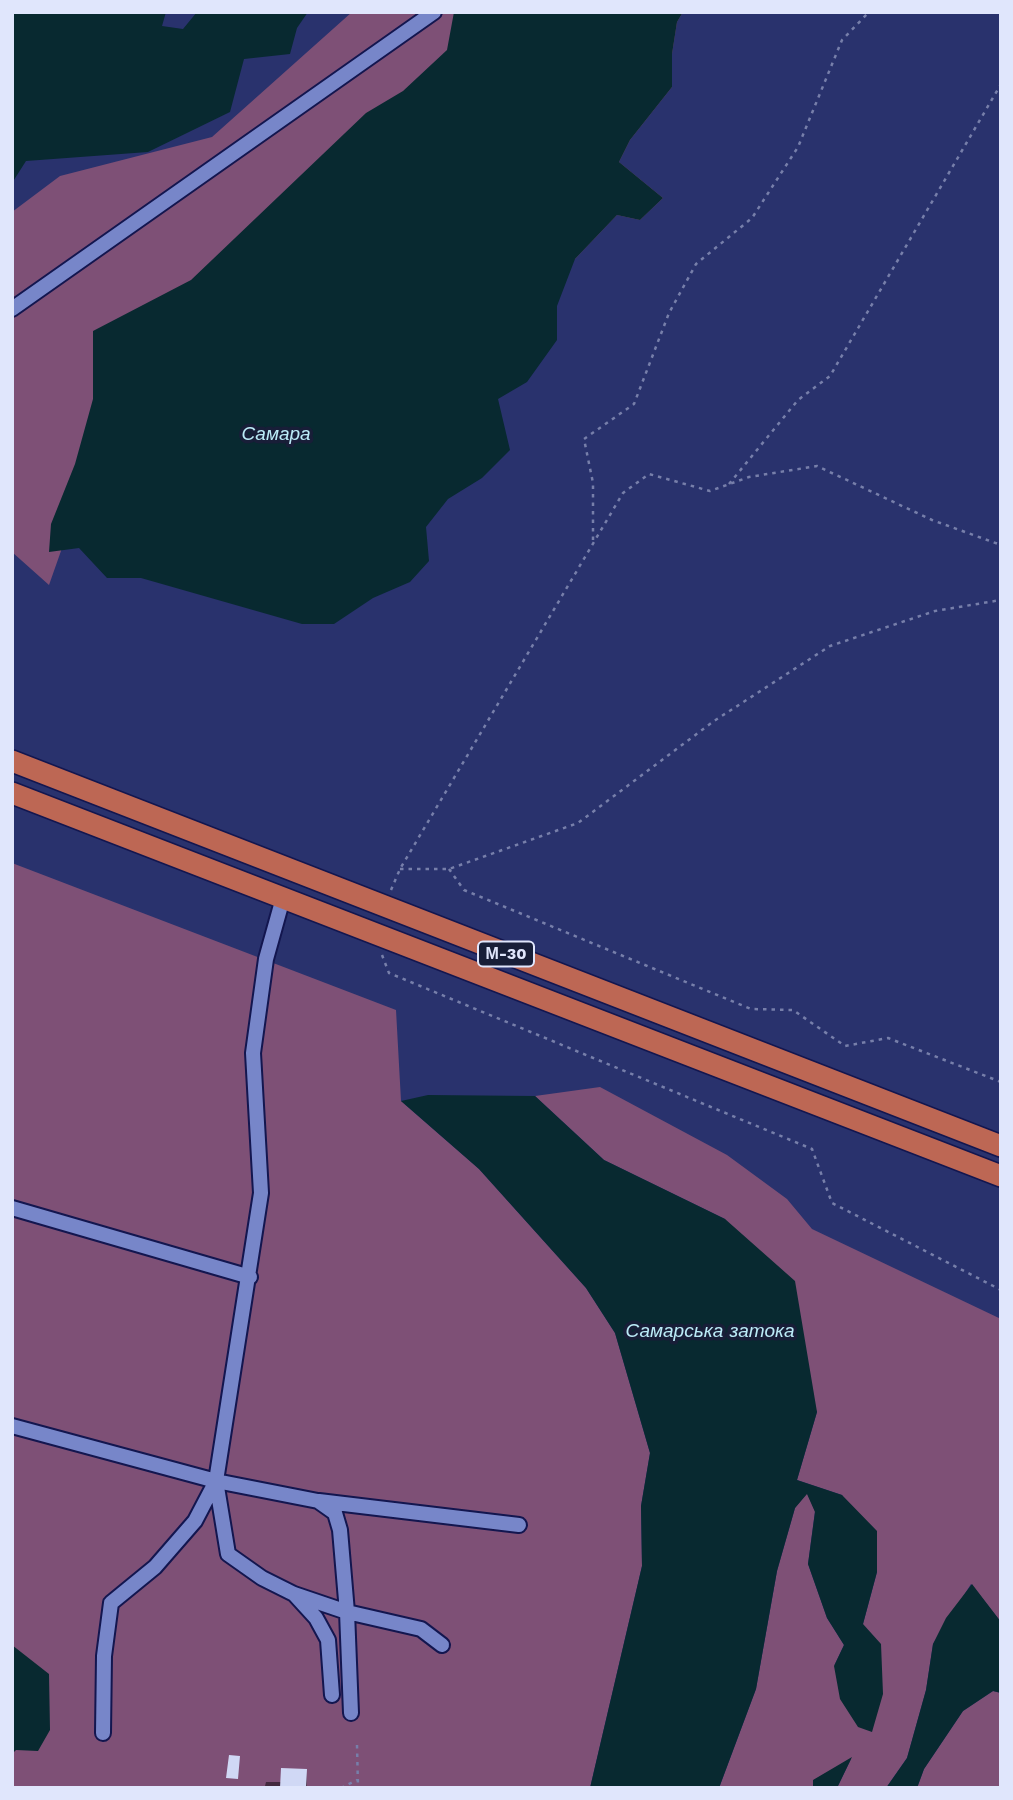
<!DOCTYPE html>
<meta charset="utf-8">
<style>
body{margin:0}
#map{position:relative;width:1013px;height:1800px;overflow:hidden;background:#29326d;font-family:"Work Sans",sans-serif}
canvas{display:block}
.frame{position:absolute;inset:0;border:14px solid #e0e6fc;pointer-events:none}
</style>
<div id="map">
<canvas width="1013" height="1800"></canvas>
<div class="frame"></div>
</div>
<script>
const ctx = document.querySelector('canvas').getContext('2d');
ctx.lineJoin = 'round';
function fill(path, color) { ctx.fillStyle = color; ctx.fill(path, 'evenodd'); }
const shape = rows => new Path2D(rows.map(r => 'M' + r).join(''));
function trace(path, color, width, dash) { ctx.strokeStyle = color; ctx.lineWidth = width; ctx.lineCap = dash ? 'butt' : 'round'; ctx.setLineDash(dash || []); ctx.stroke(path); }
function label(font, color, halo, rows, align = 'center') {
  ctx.font = font + ' "Work Sans",sans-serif'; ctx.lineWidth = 7; ctx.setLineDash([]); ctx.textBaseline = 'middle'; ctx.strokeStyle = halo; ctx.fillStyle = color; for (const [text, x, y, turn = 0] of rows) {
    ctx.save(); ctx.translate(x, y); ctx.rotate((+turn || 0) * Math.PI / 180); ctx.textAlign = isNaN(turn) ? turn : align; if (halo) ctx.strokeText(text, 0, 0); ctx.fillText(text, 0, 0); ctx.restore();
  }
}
fill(shape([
 [352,12,683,12,677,22,672,54,672,87,630,140,619,162,663,198,640,220,617,215,575,259,135,341,49,585,12,552,12,212,60,176,212,137],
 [12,863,396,1010,401,1101,479,1169,586,1288,615,1333,650,1453,641,1506,642,1566,590,1788,12,1788],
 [600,1087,727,1155,787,1199,812,1229,1001,1319,1001,1622,971,1584,933,1644,926,1690,907,1758,886,1788,837,1788,851,1759,814,1780,813,1788,719,1788,756,1689,777,1571,795,1508,807,1493,815,1511,808,1564,827,1618,844,1645,834,1666,863,1624,877,1572,842,1495,797,1480,817,1412,725,1219,604,1160,535,1096],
 [993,1691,1001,1693,1001,1788,917,1788,924,1769,963,1711]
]), '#7e5076');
fill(shape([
 [12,12,166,12,162,26,183,29,197,12,308,12,297,28,290,54,244,59,230,112,148,152,26,161,12,183],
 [454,12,683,12,677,22,672,54,672,87,630,140,619,162,663,198,640,220,617,215,575,259,557,306,557,340,527,382,498,399,510,450,482,478,448,499,426,527,429,561,410,582,373,598,334,624,302,624,141,578,107,578,79,548,49,552,51,524,75,464,93,399,93,331,191,280,366,113,403,91,447,50],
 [428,1095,535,1096,604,1160,725,1219,795,1281,817,1412,797,1480,842,1495,877,1531,877,1572,863,1624,881,1644,883,1694,872,1732,858,1727,840,1699,834,1666,844,1645,827,1618,808,1564,815,1512,807,1494,795,1508,777,1571,756,1689,719,1788,590,1788,642,1566,641,1506,650,1453,615,1333,586,1288,479,1169,401,1101],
 [972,1584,1001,1622,1001,1693,993,1691,963,1711,924,1769,917,1788,886,1788,907,1758,926,1690,933,1644,946,1618],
 [12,1645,49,1674,50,1730,38,1751,16,1750,12,1754],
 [852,1757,837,1788,813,1788,813,1780]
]), '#082930');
fill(shape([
 [306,1771,307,1786,319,1788,258,1788,265,1786,266,1782,282,1782]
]), '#0007');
fill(shape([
 [229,1755,240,1756,238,1779,226,1778],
 [281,1768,307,1769,306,1788,280,1788]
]), '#d0d8f5');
const minor = shape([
 [12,309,434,12],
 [12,1208,250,1277],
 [12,1426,216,1481,318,1501,335,1513,340,1530,347,1612,351,1713],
 [216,1481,228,1554,262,1578,294,1594,347,1612,421,1629,442,1645],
 [319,1501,519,1525],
 [295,1595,316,1618,328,1640,332,1695],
 [103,1733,104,1656,111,1603,155,1567,195,1521,216,1481,261,1193,253,1053,266,959,283,898]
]);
const highway = shape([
 [12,761,1001,1146],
 [12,793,1001,1176]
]);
trace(minor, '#13164f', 18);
trace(highway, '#13164f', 24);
trace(shape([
 [729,484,798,400,830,376,1001,84],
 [593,540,593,483,584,439,634,404,669,313,696,264,752,218,798,147,842,40,869,12],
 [400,869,449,869,578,823,714,721,830,646,935,611,1001,600],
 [449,869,464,890,751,1009,793,1010,845,1046,888,1038,1001,1082],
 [391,890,400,869,623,493,649,474,710,491,749,477,817,466,932,520,1001,545],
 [382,955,389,973,812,1149,832,1203,1001,1290],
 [357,1745,358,1788],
 [341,1788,357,1780]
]), '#777faa', 2.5, [3.5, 5]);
trace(minor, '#7786c9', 14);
trace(highway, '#bd6754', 21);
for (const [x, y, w] of [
 [506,954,56]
]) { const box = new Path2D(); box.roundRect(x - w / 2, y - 12.5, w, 25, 5); ctx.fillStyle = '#181e38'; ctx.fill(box); trace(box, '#e0e6fc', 2); }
label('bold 16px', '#e0e6fc', null, [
 ["М-30",506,954]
]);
label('italic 19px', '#bbebf7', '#181e38', [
 ["Самара",276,434],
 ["Самарська затока",710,1331]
]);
</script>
